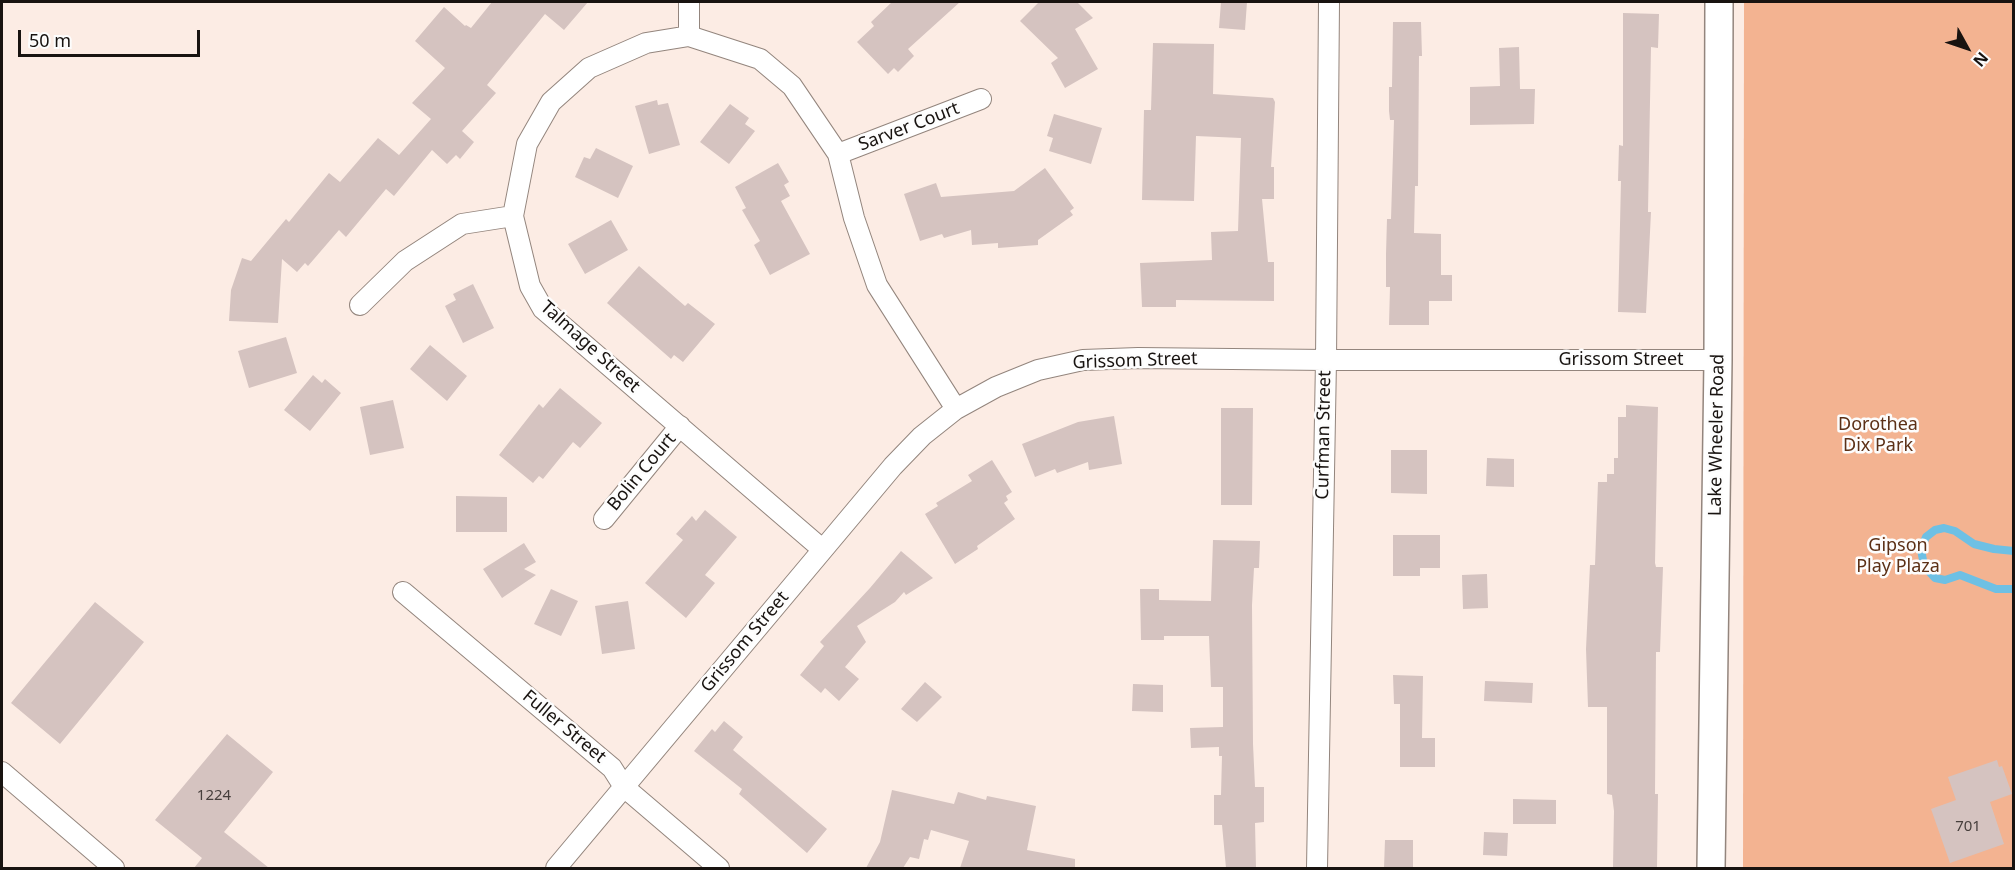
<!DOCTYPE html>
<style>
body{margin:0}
#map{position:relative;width:2015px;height:870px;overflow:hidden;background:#fcece4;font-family:"Noto Sans",sans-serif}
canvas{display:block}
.frame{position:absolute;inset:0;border:3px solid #181310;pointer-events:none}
.north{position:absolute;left:1937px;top:18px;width:60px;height:60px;-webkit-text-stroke:4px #fdfdfd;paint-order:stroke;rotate:130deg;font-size:16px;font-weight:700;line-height:24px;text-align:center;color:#181310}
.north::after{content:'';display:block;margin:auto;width:21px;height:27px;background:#181310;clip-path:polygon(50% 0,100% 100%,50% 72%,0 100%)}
.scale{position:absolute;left:18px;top:30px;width:182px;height:27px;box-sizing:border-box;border:3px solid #181310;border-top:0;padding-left:8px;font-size:18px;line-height:21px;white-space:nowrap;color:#181310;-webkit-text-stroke:4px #fdfdfd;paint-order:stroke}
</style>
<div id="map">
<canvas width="2015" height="870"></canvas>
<div class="frame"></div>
<div class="north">N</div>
<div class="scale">50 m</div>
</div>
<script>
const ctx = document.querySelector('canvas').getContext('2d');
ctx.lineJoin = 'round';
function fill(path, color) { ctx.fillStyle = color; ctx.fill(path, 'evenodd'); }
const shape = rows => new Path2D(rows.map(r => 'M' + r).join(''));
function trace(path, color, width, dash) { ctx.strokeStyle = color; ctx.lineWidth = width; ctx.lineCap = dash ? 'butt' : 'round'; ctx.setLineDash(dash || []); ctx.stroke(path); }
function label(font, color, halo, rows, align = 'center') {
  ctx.font = font + ' "Noto Sans",sans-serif'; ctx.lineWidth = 5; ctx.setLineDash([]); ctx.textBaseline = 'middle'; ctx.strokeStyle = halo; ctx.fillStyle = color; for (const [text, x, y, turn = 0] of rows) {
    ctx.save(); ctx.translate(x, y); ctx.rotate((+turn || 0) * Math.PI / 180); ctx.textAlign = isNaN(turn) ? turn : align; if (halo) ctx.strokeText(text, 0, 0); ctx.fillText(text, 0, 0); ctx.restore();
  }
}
fill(shape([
 [1744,2,2013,2,2013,868,1743,868]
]), '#f3b391');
trace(shape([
 [2014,551,1994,549,1974,544,1955,531,1944,528,1935,530,1926,537,1921,549,1924,566,1935,578,1945,580,1960,575,1996,589,2014,589]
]), '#6ec0e4', 8);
fill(shape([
 [492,2,588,2,564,30,545,14,487,85,496,93,462,131,474,142,460,159,456,155,447,164,432,150,394,196,386,189,346,237,339,230,308,266,305,263,297,272,282,259,278,323,229,321,231,290,242,258,251,261,286,219,289,222,329,173,340,182,378,138,399,155,431,119,412,103,445,68,415,41,444,7,465,26,466,25,471,28],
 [892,2,960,2,908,49,914,56,898,72,894,68,888,74,857,42,874,26,871,22],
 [1039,2,1077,2,1093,18,1075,29,1098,69,1065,88,1051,63,1058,58,1020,21],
 [1221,2,1247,2,1245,30,1219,28],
 [1623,13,1659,14,1658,48,1651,47,1648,212,1651,212,1646,313,1618,312,1621,181,1618,181,1619,145,1623,146],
 [1393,22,1421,22,1422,56,1419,56,1418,186,1415,186,1414,233,1441,234,1441,275,1452,275,1452,301,1429,301,1429,325,1389,325,1390,287,1386,287,1386,254,1387,219,1391,219,1394,120,1390,120,1389,111,1389,87,1392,87],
 [1153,43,1214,44,1213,94,1273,98,1275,102,1271,167,1274,167,1274,199,1262,199,1268,262,1274,262,1274,301,1176,300,1176,307,1142,307,1140,263,1212,260,1211,232,1238,231,1241,138,1196,136,1194,201,1142,200,1144,110,1151,110],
 [1519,47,1520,89,1535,89,1534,124,1470,125,1470,87,1500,86,1499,48],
 [657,100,658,105,668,103,680,145,649,154,635,106],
 [730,104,749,118,745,124,755,131,729,164,700,142],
 [1054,114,1102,128,1091,164,1049,151,1053,138,1047,136],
 [596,148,633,166,618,198,575,177,584,157,590,159],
 [778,163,789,182,784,185,790,196,781,201,810,254,770,275,754,245,760,241,742,210,746,208,735,187],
 [1045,168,1074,208,1070,211,1073,215,1038,240,1038,245,998,248,998,243,972,245,971,230,944,238,942,234,920,241,904,194,936,183,941,197,1014,191],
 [611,220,628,250,585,274,568,244],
 [639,266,685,306,688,303,715,324,683,362,674,355,671,359,607,303],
 [473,284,494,328,463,343,445,306,456,300,453,294],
 [286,337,297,373,249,388,238,351],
 [430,345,467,376,447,401,410,369],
 [313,375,322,383,325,379,341,393,310,431,284,410],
 [560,388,602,423,580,448,573,442,543,479,539,476,533,483,499,455,539,404,543,408],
 [393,400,404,448,370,455,360,407],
 [1626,405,1658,407,1655,563,1656,567,1663,567,1660,652,1656,652,1655,794,1658,794,1657,867,1613,867,1614,811,1612,795,1607,794,1607,707,1588,707,1586,649,1590,565,1595,565,1598,482,1607,482,1607,474,1614,474,1614,458,1618,458,1618,417,1626,417],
 [1221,408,1253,408,1252,505,1221,505],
 [1114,416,1122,464,1089,470,1088,462,1057,473,1055,469,1035,477,1022,444,1078,422],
 [1391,450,1427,450,1427,494,1391,493],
 [1487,458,1514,459,1514,487,1486,486],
 [992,460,1012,492,1006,496,1008,500,1004,503,1015,519,977,546,978,549,955,564,925,514,938,506,936,503,972,481,968,475],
 [456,496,507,497,507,532,456,532],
 [705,510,737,537,705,575,715,583,686,618,645,583,683,540,676,534,692,516,696,521],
 [1393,535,1440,535,1440,568,1420,568,1420,576,1393,576],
 [1213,540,1260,541,1259,568,1254,568,1252,605,1253,744,1255,787,1264,787,1264,822,1255,823,1256,868,1226,868,1222,825,1214,825,1214,795,1221,795,1222,756,1219,756,1219,747,1191,748,1190,728,1223,727,1223,687,1211,687,1209,636,1164,636,1164,640,1141,640,1140,589,1159,589,1159,600,1211,601],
 [524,543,536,562,524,569,536,575,502,598,483,569],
 [901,551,933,578,906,595,904,592,895,602,857,626,866,642,845,667,859,679,839,701,825,688,821,693,800,675,824,646,820,642,870,588],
 [1487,574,1488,608,1463,609,1462,575],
 [551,589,578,601,561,636,534,624],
 [628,601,635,649,602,654,595,606],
 [95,602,144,642,60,744,11,703],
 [1393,675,1423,676,1422,738,1435,738,1435,767,1400,767,1400,704,1394,704],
 [1485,681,1533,683,1532,703,1484,701],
 [925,682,942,697,917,722,901,709],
 [1133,684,1163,685,1163,712,1132,711],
 [724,721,743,737,733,750,827,829,807,853,739,794,742,789,694,751,712,729,715,732],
 [227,734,273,772,224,832,269,868,194,868,202,858,155,820],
 [1997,760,1999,767,2002,766,2012,794,1990,802,2004,844,1950,863,1931,809,1956,800,1948,777],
 [892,790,954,804,958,792,986,800,987,796,1036,806,1027,850,1075,859,1075,868,960,868,969,841,931,830,928,840,924,839,919,859,910,857,903,868,866,868,880,842],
 [1513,799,1556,800,1556,824,1513,824],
 [1484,832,1508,833,1507,856,1483,855],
 [1385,840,1413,840,1413,868,1384,868]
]), '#d5c3c0');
const minor = shape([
 [689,36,689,2],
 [838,154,981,99],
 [360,305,405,261,462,224,513,216],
 [604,519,680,426],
 [822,549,543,309,530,286,513,216,527,144,551,102,589,68,646,43,689,36,760,59,792,86,838,154,854,218,877,285,956,409],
 [403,592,612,768,624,787,719,868],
 [2,772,114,868],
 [556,868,893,466,922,436,956,409,996,387,1038,370,1083,360,1138,358,1326,360,1718,360],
 [1317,868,1326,360,1329,2]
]);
const secondary = shape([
 [1711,868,1718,360,1719,2]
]);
trace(minor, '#93857d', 22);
trace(secondary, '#93857d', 30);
trace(minor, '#fff', 20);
trace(secondary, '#fff', 27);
label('15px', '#473f3c', null, [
 ["1224",214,796],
 ["701",1968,827]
]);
label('18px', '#181310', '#fdfdfd', [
 ["Sarver Court",909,127,-21],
 ["Talmage Street",590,347,42],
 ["Grissom Street",1621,360],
 ["Grissom Street",1135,361,-2],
 ["Curfman Street",1324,435,-89],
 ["Lake Wheeler Road",1717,435,-89],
 ["Bolin Court",642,472,-50],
 ["Grissom Street",745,642,-50],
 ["Fuller Street",564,727,40]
]);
label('18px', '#5c3016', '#fdfdfd', [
 ["Dorothea",1878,425],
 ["Dix Park",1878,446],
 ["Gipson",1898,546],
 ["Play Plaza",1898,567]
]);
</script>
